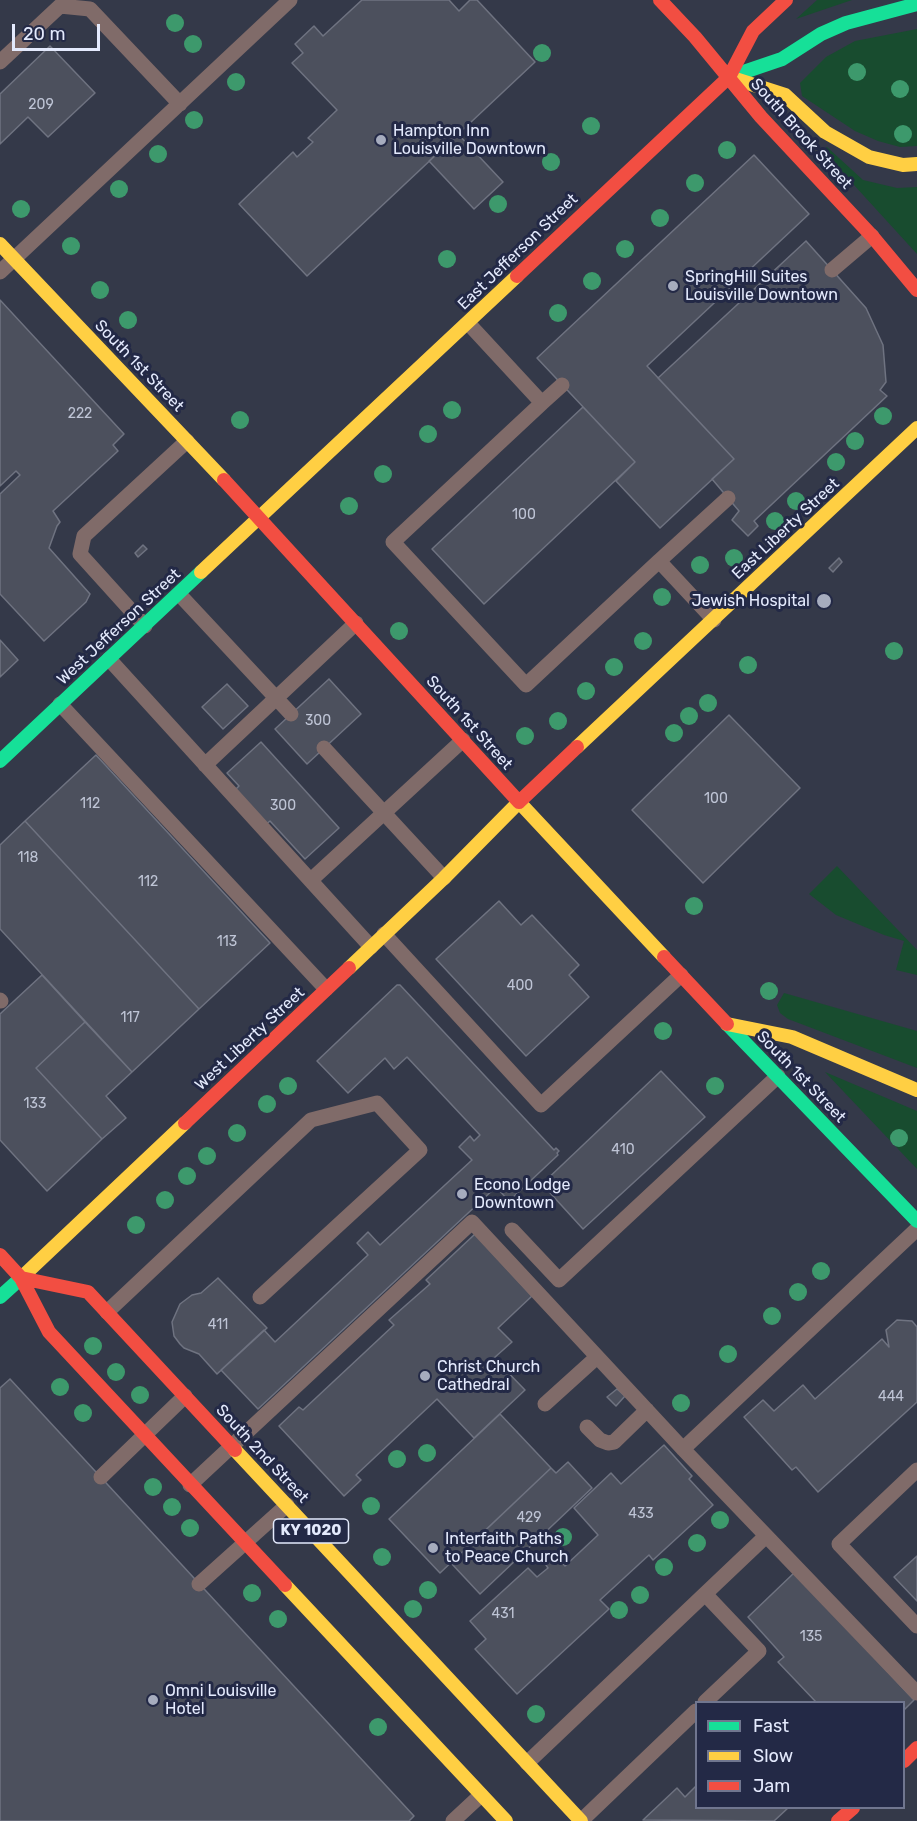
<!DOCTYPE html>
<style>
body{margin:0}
#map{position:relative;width:917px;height:1821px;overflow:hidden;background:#343949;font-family:Rubik,sans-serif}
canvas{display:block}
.legend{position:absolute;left:695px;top:1701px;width:210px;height:108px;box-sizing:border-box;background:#232946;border:2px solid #70768f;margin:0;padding:8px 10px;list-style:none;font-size:18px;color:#e4eafd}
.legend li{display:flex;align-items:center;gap:12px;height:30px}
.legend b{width:30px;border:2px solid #70768f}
.scale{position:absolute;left:12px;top:24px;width:88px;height:27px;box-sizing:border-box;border:3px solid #e4eafd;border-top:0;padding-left:8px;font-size:18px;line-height:21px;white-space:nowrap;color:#e4eafd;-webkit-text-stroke:4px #232946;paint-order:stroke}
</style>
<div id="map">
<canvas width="917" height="1821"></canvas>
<ul class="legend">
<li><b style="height:8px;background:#16e098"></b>Fast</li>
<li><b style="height:8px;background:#ffcf43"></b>Slow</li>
<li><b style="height:8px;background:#f24e42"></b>Jam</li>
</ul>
<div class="scale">20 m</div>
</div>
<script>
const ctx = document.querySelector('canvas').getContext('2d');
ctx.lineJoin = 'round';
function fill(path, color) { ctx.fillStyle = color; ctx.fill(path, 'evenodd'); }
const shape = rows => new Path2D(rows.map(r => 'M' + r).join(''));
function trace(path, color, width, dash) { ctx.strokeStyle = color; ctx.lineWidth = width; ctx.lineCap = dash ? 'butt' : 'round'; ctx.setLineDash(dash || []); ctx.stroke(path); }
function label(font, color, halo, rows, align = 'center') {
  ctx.font = font + ' Rubik,sans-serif'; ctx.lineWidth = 6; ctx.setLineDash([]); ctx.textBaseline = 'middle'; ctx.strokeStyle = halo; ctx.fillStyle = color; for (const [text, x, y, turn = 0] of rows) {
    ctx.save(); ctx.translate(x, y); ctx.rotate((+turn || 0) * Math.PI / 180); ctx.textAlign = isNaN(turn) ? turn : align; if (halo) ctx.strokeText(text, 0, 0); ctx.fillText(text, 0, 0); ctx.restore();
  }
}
fill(shape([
 [817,0,852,0,796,19],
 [917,29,917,146,900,147,878,141,855,131,802,96,800,83,826,57,855,41],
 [827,147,863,180,897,188,917,187,917,254,822,150],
 [837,866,917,950,917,975,896,970,904,941,884,935,836,915,809,894],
 [784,993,917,1031,917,1068,788,1019,780,1013,777,1005],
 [825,1072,917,1111,917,1169]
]), '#184c2f');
const building = shape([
 [362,0,449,0,459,11,470,0,477,0,535,62,307,276,239,204,293,152,297,157,313,142,308,138,337,110,292,63,303,53,295,44,314,26,323,36,362,0],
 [50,46,95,93,48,137,28,117,0,144,0,94,50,46],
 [458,134,503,182,474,209,429,161,458,134],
 [754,155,809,214,647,366,734,459,660,528,616,481,635,462,537,358,754,155],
 [806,241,866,308,883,345,886,382,880,390,887,396,754,521,758,526,748,536,732,520,739,511,712,479,734,459,658,378,806,241],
 [0,300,124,434,113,445,118,451,53,511,60,522,57,526,49,548,90,594,86,602,44,641,0,594,0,494,20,475,16,471,0,486,0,300],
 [583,407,635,462,484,604,432,549,583,407],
 [143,545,147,549,138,557,135,553,143,545],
 [839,558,842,562,833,572,829,568,839,558],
 [0,640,18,660,0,677,0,640],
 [329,679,361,714,307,764,275,729,329,679],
 [227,684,248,706,223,729,202,707,227,684],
 [729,715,800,788,703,883,632,810,729,715],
 [261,742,339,828,305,859,270,821,264,826,233,792,239,786,227,773,261,742],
 [96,755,270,943,199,1009,25,821,96,755],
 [25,821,199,1009,132,1072,0,929,0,845,25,821],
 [499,901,521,925,532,915,579,965,569,975,589,997,526,1056,436,959,499,901],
 [42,975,85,1022,36,1068,102,1139,47,1191,0,1140,0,1014,42,975],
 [397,985,400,985,554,1150,556,1148,559,1151,557,1153,558,1155,509,1201,496,1187,258,1409,221,1370,264,1330,275,1342,368,1255,357,1243,368,1232,380,1245,472,1160,459,1147,470,1136,474,1141,480,1135,407,1057,394,1069,385,1058,348,1093,317,1061,397,985],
 [85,1022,132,1072,106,1096,126,1118,102,1139,36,1068,85,1022],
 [661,1071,705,1117,583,1229,542,1184,661,1071],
 [475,1234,532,1296,498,1328,512,1342,494,1358,525,1390,474,1438,437,1399,356,1475,361,1480,344,1496,279,1426,299,1407,303,1410,394,1325,389,1320,430,1284,426,1280,475,1234],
 [218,1278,267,1328,217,1374,199,1354,184,1348,180,1344,174,1336,172,1322,180,1304,192,1295,201,1293,218,1278],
 [897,1320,912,1321,917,1327,917,1402,818,1492,796,1467,792,1470,744,1417,763,1400,774,1411,803,1385,815,1399,882,1339,889,1347,886,1330,897,1320],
 [10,1379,414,1816,409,1821,0,1821,0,1388,10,1379],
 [617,1389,625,1396,616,1406,607,1397,617,1389],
 [500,1414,551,1468,440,1573,389,1519,500,1414],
 [664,1445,692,1476,689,1479,713,1505,653,1560,649,1555,600,1600,609,1609,517,1694,475,1649,486,1639,470,1621,528,1568,537,1577,548,1568,546,1565,556,1556,565,1566,598,1535,574,1508,611,1473,621,1484,664,1445],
 [568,1462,592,1488,480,1594,451,1563,551,1468,556,1473,568,1462],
 [917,1556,917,1601,894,1577,917,1556],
 [795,1572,914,1700,904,1710,904,1702,816,1702,778,1662,784,1657,748,1617,795,1572],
 [696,1786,696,1808,788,1808,774,1821,643,1820,677,1788,685,1797,696,1786]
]);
fill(building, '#4c505d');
trace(building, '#6f7381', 1.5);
trace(shape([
 [0,62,60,6,90,9,180,104],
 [832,270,872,236],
 [0,272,290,0],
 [468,323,542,403,393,542,526,685,659,561,714,620],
 [542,403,562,385],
 [659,561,728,498],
 [179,594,291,714],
 [145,626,80,554,84,536,187,441],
 [109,659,371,947],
 [60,704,326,989],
 [324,748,444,878],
 [205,765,356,623],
 [311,880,463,740],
 [384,934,541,1105,681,975],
 [0,1000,1,1001],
 [512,1230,559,1280,778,1076],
 [107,1312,311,1120,377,1103,420,1150,260,1297],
 [545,1404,597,1357],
 [587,1427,600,1440,608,1443,614,1442,647,1410],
 [683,1449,917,1229],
 [917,1470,839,1544,917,1626],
 [101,1477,185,1396],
 [190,1485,472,1222,683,1449,917,1693],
 [199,1584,287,1505],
 [705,1702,759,1651,705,1594],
 [527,1763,766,1536],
 [453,1821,481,1795],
 [581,1821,696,1711]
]), '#806b69', 15);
trace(shape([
 [729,77,782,59,821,34,846,23,917,4],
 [0,761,201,572],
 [727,1024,917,1221],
 [0,1297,21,1278]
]), '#16e098', 14);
trace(shape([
 [729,77,785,95,825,132,869,157,903,165,917,164],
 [0,244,224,480],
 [201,572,517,276],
 [577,747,917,428],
 [349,968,444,878,519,802,664,957],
 [727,1024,792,1037,917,1090],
 [21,1278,185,1123],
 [235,1450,581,1821],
 [285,1585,506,1821]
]), '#ffcf43', 14);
trace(shape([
 [660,0,695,37,761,117,872,236,917,290],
 [517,276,729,77,753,31,786,0],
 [224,480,519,802,577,747],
 [664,957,727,1024],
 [185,1123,349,968],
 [0,1255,21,1278,49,1332,285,1585],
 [21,1278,88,1292,235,1450],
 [904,1761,917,1748],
 [838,1821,853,1808]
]), '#f24e42', 14);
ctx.fillStyle = '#3d996c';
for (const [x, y] of [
 [175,23],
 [193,44],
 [542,53],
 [857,72],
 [236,82],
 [900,89],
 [194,120],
 [591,126],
 [903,134],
 [727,150],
 [158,154],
 [551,162],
 [695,183],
 [119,189],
 [498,204],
 [21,209],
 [660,218],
 [71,246],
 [625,249],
 [447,259],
 [592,281],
 [100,290],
 [558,313],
 [128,320],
 [452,410],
 [883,416],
 [240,420],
 [428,434],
 [855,441],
 [836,462],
 [383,474],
 [796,501],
 [349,506],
 [775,521],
 [734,558],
 [700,565],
 [662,597],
 [399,631],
 [643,641],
 [894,651],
 [748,665],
 [614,667],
 [586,691],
 [708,703],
 [689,716],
 [558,721],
 [674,733],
 [525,736],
 [694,906],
 [769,991],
 [663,1031],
 [288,1086],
 [715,1086],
 [267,1104],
 [237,1133],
 [899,1138],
 [207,1156],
 [187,1176],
 [165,1200],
 [136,1225],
 [821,1271],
 [798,1292],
 [772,1316],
 [93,1346],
 [728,1354],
 [116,1372],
 [60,1387],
 [140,1395],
 [681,1403],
 [83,1413],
 [427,1453],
 [397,1459],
 [153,1487],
 [371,1506],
 [172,1507],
 [720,1520],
 [190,1528],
 [563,1537],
 [697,1543],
 [382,1557],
 [664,1567],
 [428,1590],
 [252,1593],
 [640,1595],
 [413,1609],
 [619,1610],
 [278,1619],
 [536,1714],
 [378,1727]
]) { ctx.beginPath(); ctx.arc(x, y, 9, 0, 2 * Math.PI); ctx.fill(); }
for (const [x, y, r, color] of [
 [381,140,6,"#a6acbe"],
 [673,286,6,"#a6acbe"],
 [824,601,8,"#a6acbe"],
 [462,1194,6,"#a6acbe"],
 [425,1376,6,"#a6acbe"],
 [433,1548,6,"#a6acbe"],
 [153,1700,6,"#a6acbe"]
]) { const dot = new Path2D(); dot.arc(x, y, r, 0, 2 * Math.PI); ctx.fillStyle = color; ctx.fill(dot); trace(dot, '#232946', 2); }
label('14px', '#bec4d5', null, [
 ["209",41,105],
 ["222",80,414],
 ["100",524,515],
 ["300",318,721],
 ["100",716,799],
 ["112",90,804],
 ["300",283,806],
 ["118",28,858],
 ["112",148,882],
 ["113",227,942],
 ["400",520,986],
 ["117",130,1018],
 ["133",35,1104],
 ["410",623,1150],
 ["411",218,1325],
 ["444",891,1397],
 ["433",641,1514],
 ["429",529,1518],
 ["431",503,1614],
 ["135",811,1637]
]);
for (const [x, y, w] of [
 [311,1531,75]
]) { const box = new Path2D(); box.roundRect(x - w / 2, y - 12, w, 24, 4.5); ctx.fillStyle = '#232946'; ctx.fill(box); trace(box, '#e4eafd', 1.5); }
label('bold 15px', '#e4eafd', null, [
 ["KY 1020",311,1531]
]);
label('16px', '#e4eafd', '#232946', [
 ["Hampton Inn",393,131],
 ["Louisville Downtown",393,149],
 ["SpringHill Suites",685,277],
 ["Louisville Downtown",685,295],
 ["Jewish Hospital",810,601,"right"],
 ["Econo Lodge",474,1185],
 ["Downtown",474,1203],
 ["Christ Church",437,1367],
 ["Cathedral",437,1385],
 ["Interfaith Paths",445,1539],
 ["to Peace Church",445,1557],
 ["Omni Louisville",165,1691],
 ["Hotel",165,1709]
], 'left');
label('16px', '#e4eafd', '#232946', [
 ["South Brook Street",801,134,48],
 ["East Jefferson Street",518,252,-44],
 ["South 1st Street",139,366,46],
 ["East Liberty Street",786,529,-43],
 ["West Jefferson Street",119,627,-43],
 ["South 1st Street",469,723,48],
 ["West Liberty Street",250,1039,-43],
 ["South 1st Street",801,1077,46],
 ["South 2nd Street",262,1454,47]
]);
</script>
